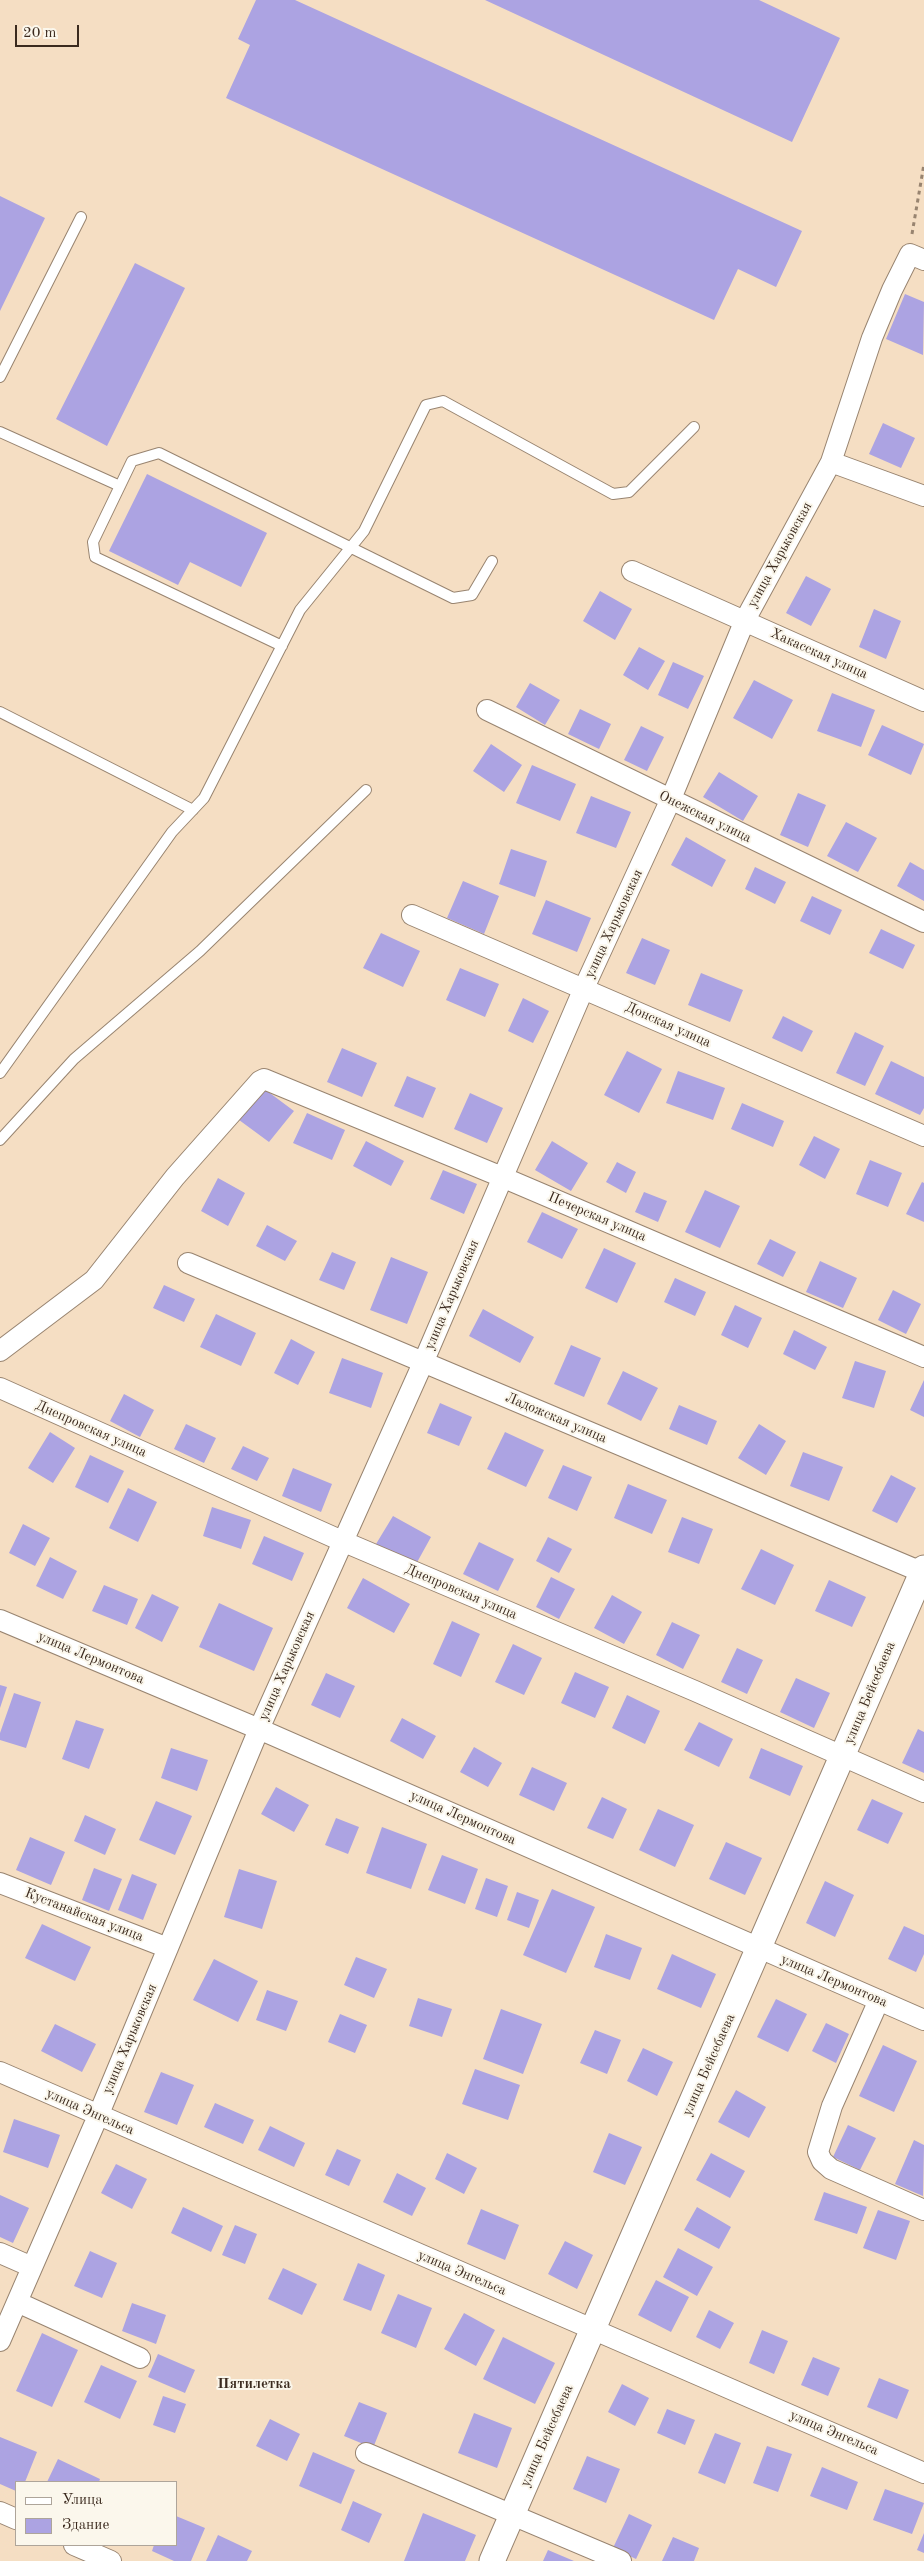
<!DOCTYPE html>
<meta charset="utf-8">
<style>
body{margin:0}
#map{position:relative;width:924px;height:2561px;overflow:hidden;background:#f5dec3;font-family:"Old Standard TT",serif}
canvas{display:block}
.legend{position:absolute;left:15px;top:2481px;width:162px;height:65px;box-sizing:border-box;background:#fbf7ec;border:1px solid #aea59a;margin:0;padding:6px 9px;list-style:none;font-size:15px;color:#3b2a1e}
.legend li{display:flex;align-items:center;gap:10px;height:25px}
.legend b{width:25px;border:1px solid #aea59a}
.scale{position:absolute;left:15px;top:25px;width:64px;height:22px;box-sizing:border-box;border:2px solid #3b2a1e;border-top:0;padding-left:6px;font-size:15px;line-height:18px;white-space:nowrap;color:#3b2a1e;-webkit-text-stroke:4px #fbf7ec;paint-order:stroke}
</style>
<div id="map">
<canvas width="924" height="2561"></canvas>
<ul class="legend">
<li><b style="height:6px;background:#fff"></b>Улица</li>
<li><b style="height:14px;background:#aca3e2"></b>Здание</li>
</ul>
<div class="scale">20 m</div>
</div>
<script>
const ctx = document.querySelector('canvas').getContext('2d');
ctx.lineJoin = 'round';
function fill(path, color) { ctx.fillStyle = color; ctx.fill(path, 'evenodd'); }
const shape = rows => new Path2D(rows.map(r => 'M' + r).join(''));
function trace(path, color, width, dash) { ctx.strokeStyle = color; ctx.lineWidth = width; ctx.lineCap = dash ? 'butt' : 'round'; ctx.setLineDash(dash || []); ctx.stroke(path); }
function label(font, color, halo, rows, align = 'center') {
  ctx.font = font + ' "Old Standard TT",serif'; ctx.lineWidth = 4; ctx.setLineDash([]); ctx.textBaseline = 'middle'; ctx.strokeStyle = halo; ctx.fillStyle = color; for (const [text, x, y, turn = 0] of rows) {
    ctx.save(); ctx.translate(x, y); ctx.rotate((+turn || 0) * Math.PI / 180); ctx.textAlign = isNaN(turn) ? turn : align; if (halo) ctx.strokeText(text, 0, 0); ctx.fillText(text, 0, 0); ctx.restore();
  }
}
fill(shape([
 [256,0,295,0,802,231,776,287,738,269,714,320,226,98,250,45,238,39],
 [485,0,759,0,840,38,792,142],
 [0,196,45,218,0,311],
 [135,263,185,288,107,446,56,419],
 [905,294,924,302,923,355,886,339],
 [883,423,915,438,901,468,869,454],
 [147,474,267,533,241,587,190,562,178,585,109,551],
 [806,576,831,589,811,626,786,613],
 [600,591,632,609,615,640,583,621],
 [874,609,901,621,886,659,859,647],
 [639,647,665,661,648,690,623,675],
 [673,662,704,676,688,709,658,695],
 [754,680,793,700,772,739,733,718],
 [530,683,560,700,545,725,516,707],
 [832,693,875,710,861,747,817,731],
 [580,709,611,724,599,749,568,734],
 [882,725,924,744,911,775,868,755],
 [641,726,664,737,647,771,624,760],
 [491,744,522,765,504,792,473,771],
 [532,765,576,784,560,821,516,803],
 [719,772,758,796,743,821,703,797],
 [798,793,826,805,808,847,780,835],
 [591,796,631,812,616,848,576,833],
 [846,822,877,838,858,872,827,856],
 [686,837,726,860,712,887,671,865],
 [511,849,547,861,535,897,499,884],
 [910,862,924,870,924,901,897,886],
 [755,867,786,882,775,904,745,889],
 [463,881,499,896,484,934,447,918],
 [812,896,842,910,830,935,800,921],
 [546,900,591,918,577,952,532,934],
 [881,929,915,945,903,969,869,953],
 [381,933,420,951,403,987,363,968],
 [642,938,670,950,655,985,626,973],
 [460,968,499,984,485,1017,446,1000],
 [701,973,743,990,730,1022,688,1005],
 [523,998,549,1011,533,1043,508,1031],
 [783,1016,813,1031,802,1052,772,1038],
 [855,1032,884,1046,865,1086,836,1073],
 [342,1048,377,1063,362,1097,327,1082],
 [627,1051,662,1069,639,1113,604,1095],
 [891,1061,924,1077,924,1108,920,1115,875,1094],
 [678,1071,725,1088,713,1120,666,1103],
 [407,1076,436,1088,423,1118,394,1106],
 [259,1085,294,1111,269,1142,235,1117],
 [470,1093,503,1108,487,1143,454,1129],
 [742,1103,784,1121,773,1147,731,1129],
 [307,1113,345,1130,332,1160,293,1143],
 [814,1136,840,1149,825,1179,799,1165],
 [366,1141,404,1161,391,1186,353,1166],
 [552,1141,588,1163,571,1191,535,1170],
 [870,1160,902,1173,888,1207,856,1194],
 [617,1162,636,1172,626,1193,606,1182],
 [443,1170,477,1184,464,1214,430,1199],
 [218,1178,245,1193,228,1226,201,1211],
 [922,1182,924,1183,924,1222,906,1214],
 [705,1190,740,1206,720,1248,685,1232],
 [644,1192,667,1201,658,1222,635,1212],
 [542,1212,578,1229,562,1259,527,1242],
 [267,1225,297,1241,285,1261,256,1246],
 [770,1239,796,1252,783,1277,757,1264],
 [604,1248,636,1263,617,1303,585,1288],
 [332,1252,356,1262,344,1290,319,1280],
 [391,1257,428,1272,407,1324,370,1310],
 [820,1261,857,1278,843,1308,806,1292],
 [675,1278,706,1292,695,1316,664,1302],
 [164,1285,195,1299,184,1322,153,1308],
 [893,1290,921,1304,906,1334,878,1320],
 [735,1305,762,1318,748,1348,721,1335],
 [483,1309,534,1337,520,1363,469,1336],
 [216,1314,256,1333,241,1366,200,1347],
 [794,1330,827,1347,815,1370,783,1354],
 [291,1339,315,1352,298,1385,274,1373],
 [571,1345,601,1358,584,1397,554,1384],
 [342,1358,383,1373,371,1408,329,1393],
 [855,1361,886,1371,874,1408,842,1398],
 [623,1371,658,1388,641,1421,607,1404],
 [924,1380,924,1417,910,1410],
 [124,1394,154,1410,140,1437,110,1421],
 [440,1403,472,1417,459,1446,427,1433],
 [679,1405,717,1421,707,1445,669,1429],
 [186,1424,216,1438,204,1463,174,1449],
 [759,1424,786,1441,766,1475,738,1458],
 [50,1432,75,1448,53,1483,28,1468],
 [505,1432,544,1450,526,1487,487,1469],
 [243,1446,269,1458,257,1481,231,1469],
 [803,1452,843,1467,829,1501,790,1486],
 [90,1455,124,1471,108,1503,75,1487],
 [563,1465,592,1477,577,1511,548,1498],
 [293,1468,332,1484,321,1512,282,1496],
 [891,1475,916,1488,897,1523,872,1511],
 [628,1484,667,1500,652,1534,614,1518],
 [128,1488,157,1502,138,1542,109,1528],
 [212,1507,251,1520,241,1549,203,1536],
 [393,1516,431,1537,415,1566,376,1544],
 [682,1517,713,1529,699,1564,668,1552],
 [23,1524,50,1538,35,1566,9,1553],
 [264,1536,304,1553,292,1581,252,1564],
 [548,1537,572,1549,559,1573,536,1561],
 [479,1542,514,1559,498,1591,463,1574],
 [761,1549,794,1565,775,1605,741,1589],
 [50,1557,77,1571,63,1599,36,1586],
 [551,1577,575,1589,559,1619,536,1607],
 [363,1578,410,1604,394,1633,347,1608],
 [829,1580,866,1597,852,1627,815,1611],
 [104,1585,138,1599,127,1625,92,1611],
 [152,1594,179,1607,162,1642,135,1628],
 [612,1595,642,1612,624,1644,594,1628],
 [219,1603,273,1628,254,1671,199,1647],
 [452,1621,480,1634,461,1677,433,1664],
 [672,1622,700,1635,683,1669,656,1655],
 [513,1644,542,1658,524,1695,495,1682],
 [737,1648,763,1660,747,1694,721,1682],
 [575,1672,609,1687,595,1718,561,1703],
 [326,1673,355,1686,340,1718,311,1705],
 [796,1678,830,1693,814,1728,780,1712],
 [0,1685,7,1687,0,1708],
 [14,1693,41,1702,26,1748,0,1740,0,1733],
 [627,1695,660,1711,645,1744,612,1728],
 [402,1718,436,1736,423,1759,390,1741],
 [76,1720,104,1729,89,1769,62,1759],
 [699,1722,733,1739,719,1767,684,1750],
 [918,1729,924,1732,924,1773,902,1763],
 [474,1747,502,1763,488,1787,460,1772],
 [171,1748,208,1760,197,1791,161,1778],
 [761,1748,803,1766,790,1796,749,1778],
 [532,1767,567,1783,554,1811,519,1795],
 [276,1787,309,1805,294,1832,261,1814],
 [602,1797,627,1809,613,1839,587,1828],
 [872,1799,903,1813,888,1844,857,1830],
 [156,1801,192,1816,175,1855,139,1840],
 [658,1809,694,1825,675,1867,639,1850],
 [85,1815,116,1829,105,1855,74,1841],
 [336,1818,359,1827,348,1854,325,1845],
 [382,1827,427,1844,411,1889,366,1873],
 [30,1837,65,1852,51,1885,16,1870],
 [726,1842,762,1858,745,1895,709,1879],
 [442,1855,478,1869,465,1904,428,1890],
 [94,1868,122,1879,109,1911,82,1900],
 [239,1869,277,1881,262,1929,224,1917],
 [132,1874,157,1884,143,1920,118,1910],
 [486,1878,508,1886,497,1917,475,1909],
 [825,1881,854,1895,835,1937,806,1923],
 [552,1889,595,1907,566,1973,523,1955],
 [517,1892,539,1900,529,1928,507,1920],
 [42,1924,91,1947,75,1981,25,1958],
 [904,1926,924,1935,924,1954,916,1972,888,1959],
 [606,1934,642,1948,630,1980,594,1967],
 [672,1954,716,1974,701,2008,657,1989],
 [356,1957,387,1969,374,1998,344,1985],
 [214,1959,258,1981,238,2022,193,2000],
 [267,1990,298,2001,286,2031,256,2020],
 [418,1998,452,2009,442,2037,409,2026],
 [776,1999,807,2014,788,2052,757,2037],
 [501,2009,542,2024,523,2074,483,2059],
 [340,2014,367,2025,355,2053,328,2042],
 [826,2023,849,2034,836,2063,812,2051],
 [55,2024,96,2044,82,2072,41,2051],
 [595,2030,621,2040,607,2074,580,2063],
 [883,2045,917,2061,894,2112,859,2096],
 [643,2048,673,2062,657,2096,627,2081],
 [475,2069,520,2085,508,2120,462,2104],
 [161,2072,194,2085,177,2125,144,2112],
 [736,2090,766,2107,749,2138,718,2122],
 [215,2103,254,2120,243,2144,204,2127],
 [14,2119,60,2135,48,2168,3,2152],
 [848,2125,876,2138,860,2170,833,2157],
 [270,2126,305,2143,294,2167,258,2150],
 [609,2133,642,2147,625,2185,593,2172],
 [914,2140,924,2145,923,2196,895,2184],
 [337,2149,361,2160,349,2186,325,2175],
 [447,2153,477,2168,464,2194,435,2179],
 [711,2153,745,2171,730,2198,696,2180],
 [116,2164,147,2179,132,2209,101,2193],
 [397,2173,426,2188,412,2216,383,2202],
 [824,2192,867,2207,857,2234,814,2220],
 [0,2195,29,2208,13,2243,0,2237],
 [183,2207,223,2226,211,2252,171,2233],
 [697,2207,731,2227,719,2249,684,2230],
 [481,2209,519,2225,505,2260,467,2244],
 [878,2210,910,2221,896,2260,863,2248],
 [235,2225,257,2234,245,2264,222,2255],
 [565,2241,593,2255,577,2289,548,2274],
 [678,2248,713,2267,697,2296,663,2277],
 [90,2251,117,2263,102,2298,74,2286],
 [358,2263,385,2275,371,2311,343,2300],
 [283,2268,317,2284,302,2315,268,2299],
 [656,2280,689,2297,671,2332,638,2315],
 [398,2294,432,2308,416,2348,381,2333],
 [132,2303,166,2315,156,2344,122,2331],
 [709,2310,734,2323,720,2349,696,2337],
 [464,2313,495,2330,476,2366,444,2349],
 [762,2330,788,2341,774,2374,749,2363],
 [42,2333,78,2350,52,2407,16,2391],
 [503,2337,555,2363,535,2404,483,2379],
 [158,2354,195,2370,185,2393,148,2377],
 [813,2357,840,2368,828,2396,801,2385],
 [101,2365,137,2381,120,2419,84,2402],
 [879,2378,909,2390,897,2419,867,2407],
 [622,2384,649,2398,635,2426,608,2412],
 [163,2396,186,2404,175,2433,153,2425],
 [359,2402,387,2413,373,2448,344,2436],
 [667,2409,695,2420,685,2445,657,2433],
 [474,2413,512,2428,497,2468,458,2453],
 [270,2419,300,2434,287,2461,256,2446],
 [715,2433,741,2443,725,2484,698,2473],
 [0,2437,37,2452,25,2482,16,2482,16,2491,0,2484],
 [767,2446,792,2454,778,2492,753,2483],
 [313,2452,355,2470,341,2504,299,2486],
 [587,2456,620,2469,606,2503,573,2489],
 [58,2459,100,2479,99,2482,47,2482],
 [822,2467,858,2482,847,2510,810,2496],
 [885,2489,924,2503,912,2534,873,2520],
 [353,2501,382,2514,369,2543,341,2530],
 [423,2513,476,2535,465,2561,404,2561],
 [629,2514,652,2525,636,2559,613,2548],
 [176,2516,205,2528,191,2561,174,2561,152,2551,154,2545,176,2545],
 [924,2533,924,2553,917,2550],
 [218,2535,252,2551,247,2561,206,2561],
 [673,2537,699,2548,694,2561,662,2561],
 [548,2550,574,2561,543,2561]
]), '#aca3e2');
const service = shape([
 [0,377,81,217],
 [0,432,120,486],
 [282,646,95,557,93,542,132,461,159,453,453,598,472,595,492,561],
 [0,712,193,810],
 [0,1073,172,832,204,798,300,610,364,531,426,405,443,401,613,494,629,492,694,427],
 [0,1140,74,1059,200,951,366,790]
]);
const minor = shape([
 [831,462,924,496],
 [632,571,924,701],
 [487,710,924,922],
 [412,915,924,1136],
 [188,1263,924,1573],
 [0,1351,94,1280,175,1177,260,1081,264,1079,502,1177,924,1357],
 [0,1388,342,1541,695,1691,924,1792],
 [0,1620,259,1729,924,2020],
 [0,1883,168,1948],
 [879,2000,832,2106,818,2152,822,2161,831,2169,924,2210],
 [0,2072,924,2473],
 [0,2253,32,2267],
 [17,2302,140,2358],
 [0,2341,98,2116,259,1729,423,1363,584,988,670,801,745,620,831,462,872,338,892,290,910,254,924,260],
 [366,2453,621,2561],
 [0,2512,16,2519],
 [74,2545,111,2561]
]);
const tertiary = shape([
 [492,2561,924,1568]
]);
trace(service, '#988470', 12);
trace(minor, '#988470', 22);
trace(tertiary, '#988470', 27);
trace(shape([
 [912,234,924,164]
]), '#988470', 3, [4, 4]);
trace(service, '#fff', 10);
trace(minor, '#fff', 20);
trace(tertiary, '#fff', 25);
label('14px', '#3b2a1e', '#fbf7ec', [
 ["улица Харьковская",780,555,-61],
 ["Хакасская улица",819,654,24],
 ["Онежская улица",705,817,26],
 ["улица Харьковская",614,924,-65],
 ["Донская улица",668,1025,24],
 ["Печерская улица",597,1217,23],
 ["улица Харьковская",452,1295,-67],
 ["Ладожская улица",556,1418,23],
 ["Днепровская улица",91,1429,24],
 ["Днепровская улица",461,1592,23],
 ["улица Лермонтова",91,1658,23],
 ["улица Харьковская",287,1666,-66],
 ["улица Бейсебаева",870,1693,-67],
 ["улица Лермонтова",463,1818,24],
 ["Кустанайская улица",84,1915,21],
 ["улица Лермонтова",834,1981,23],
 ["улица Харьковская",130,2039,-67],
 ["улица Бейсебаева",709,2065,-66],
 ["улица Энгельса",90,2112,24],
 ["улица Энгельса",462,2273,23],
 ["улица Энгельса",834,2433,23],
 ["улица Бейсебаева",547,2436,-66]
]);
label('bold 15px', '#3b2a1e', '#fbf7ec', [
 ["Пятилетка",254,2384]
]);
</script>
